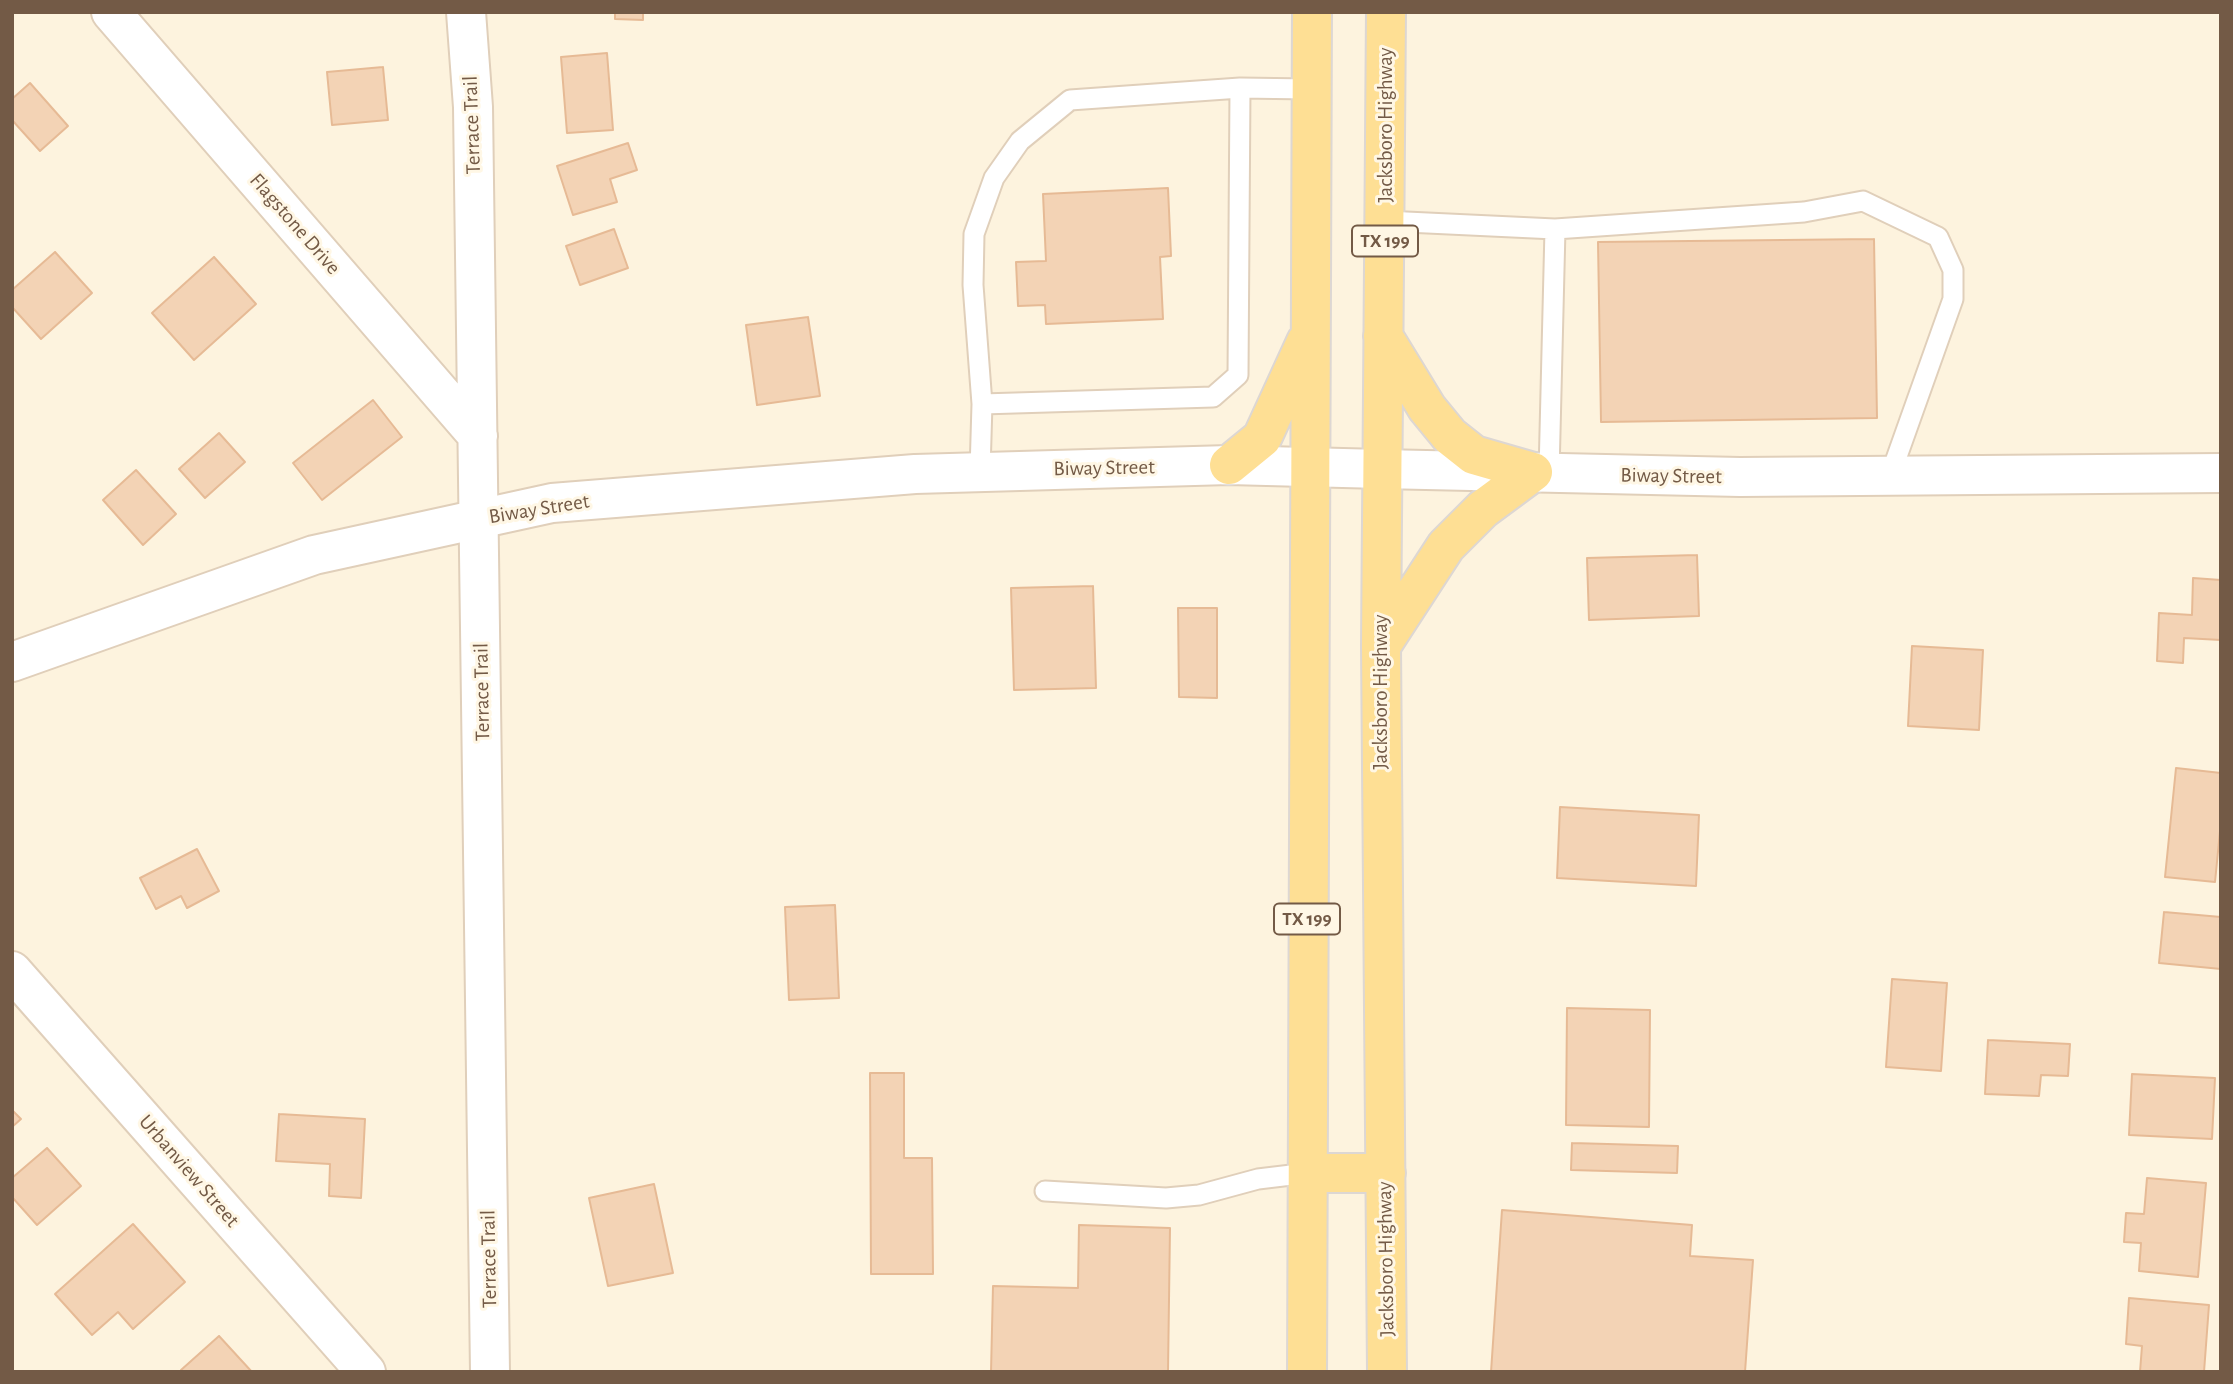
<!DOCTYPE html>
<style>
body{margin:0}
#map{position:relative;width:2233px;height:1384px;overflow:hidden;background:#fdf3de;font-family:"Alegreya Sans",sans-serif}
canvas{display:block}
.frame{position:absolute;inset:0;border:14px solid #735a46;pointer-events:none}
</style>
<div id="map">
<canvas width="2233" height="1384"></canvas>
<div class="frame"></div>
</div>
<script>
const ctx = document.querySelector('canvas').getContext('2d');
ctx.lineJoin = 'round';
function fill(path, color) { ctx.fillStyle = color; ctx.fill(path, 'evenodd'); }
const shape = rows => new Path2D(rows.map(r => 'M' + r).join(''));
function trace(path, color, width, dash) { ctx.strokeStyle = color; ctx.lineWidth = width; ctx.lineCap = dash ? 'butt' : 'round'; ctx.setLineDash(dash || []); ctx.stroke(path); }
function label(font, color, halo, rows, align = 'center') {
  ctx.font = font + ' "Alegreya Sans",sans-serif'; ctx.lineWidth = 6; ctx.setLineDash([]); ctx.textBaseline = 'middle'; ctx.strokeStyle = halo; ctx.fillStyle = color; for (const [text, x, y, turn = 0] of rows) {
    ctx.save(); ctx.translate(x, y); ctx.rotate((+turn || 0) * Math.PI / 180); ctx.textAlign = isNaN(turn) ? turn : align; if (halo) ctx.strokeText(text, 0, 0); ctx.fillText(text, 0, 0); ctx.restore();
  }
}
const building = shape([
 [615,12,643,12,643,20,615,19,615,12],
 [607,53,613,130,567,133,561,57,607,53],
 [383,67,388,120,332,125,327,72,383,67],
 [30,83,68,126,40,151,12,120,12,99,30,83],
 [628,143,637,170,610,179,617,202,573,215,557,166,628,143],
 [1168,188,1171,256,1160,257,1163,319,1046,324,1045,305,1018,306,1016,262,1046,261,1043,194,1168,188],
 [614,229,628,268,580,285,566,246,614,229],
 [1874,239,1877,418,1601,422,1598,242,1874,239],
 [55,252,92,293,41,339,12,307,12,290,55,252],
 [214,257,256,304,194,360,152,313,214,257],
 [808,317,820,396,757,405,746,325,808,317],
 [373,400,402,437,322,500,293,463,373,400],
 [219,433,245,462,205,498,179,469,219,433],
 [136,470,176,514,143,545,103,500,136,470],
 [1697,555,1699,616,1589,620,1587,558,1697,555],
 [2193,578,2221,580,2221,640,2184,638,2183,663,2157,661,2159,613,2192,615,2193,578],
 [1093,586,1096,688,1014,690,1011,588,1093,586],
 [1178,608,1217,608,1217,698,1179,697,1178,608],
 [1912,646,1983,650,1979,730,1908,726,1912,646],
 [2176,768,2221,773,2221,821,2215,882,2165,877,2176,768],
 [1560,807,1699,815,1696,886,1557,878,1560,807],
 [197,849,219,891,187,908,181,896,156,909,140,878,197,849],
 [835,905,839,998,789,1000,785,907,835,905],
 [2164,912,2221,917,2221,969,2159,963,2164,912],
 [1892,979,1947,983,1941,1071,1886,1067,1892,979],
 [1567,1008,1650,1010,1649,1127,1566,1125,1567,1008],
 [1988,1040,2070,1044,2068,1076,2041,1075,2039,1096,1985,1094,1988,1040],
 [870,1073,904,1073,904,1158,932,1158,933,1274,871,1274,870,1073],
 [2132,1074,2215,1078,2212,1139,2129,1135,2132,1074],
 [12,1110,21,1119,12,1127,12,1110],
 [279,1114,365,1119,361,1198,329,1196,330,1164,276,1161,279,1114],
 [1572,1143,1678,1146,1677,1173,1571,1170,1572,1143],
 [47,1148,81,1186,37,1225,12,1197,12,1178,47,1148],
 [2147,1178,2206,1183,2198,1277,2139,1271,2141,1243,2124,1242,2126,1213,2144,1214,2147,1178],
 [654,1184,673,1273,608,1286,589,1198,654,1184],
 [1502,1210,1692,1225,1690,1256,1753,1260,1745,1372,1491,1372,1502,1210],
 [133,1224,185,1282,133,1329,118,1312,92,1335,55,1294,133,1224],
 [1079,1225,1170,1228,1168,1372,991,1372,993,1286,1078,1288,1079,1225],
 [2129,1298,2209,1305,2204,1372,2140,1372,2142,1346,2126,1344,2129,1298],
 [219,1336,252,1372,183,1372,181,1370,219,1336]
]);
fill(building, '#f3d3b5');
trace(building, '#e6ba95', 2);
const service = shape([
 [1385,221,1555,229,1804,212,1863,201,1938,237,1953,270,1953,299,1890,476],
 [982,404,1213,397,1238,375,1240,88],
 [980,471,982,404,973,285,974,234,994,178,1020,141,1070,100,1240,88,1310,89],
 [1549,473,1555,229],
 [1045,1191,1166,1198,1199,1195,1258,1179,1308,1173]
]);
const minor = shape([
 [111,12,478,436],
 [466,12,473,107,490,1372],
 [1381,469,1740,477,2221,473],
 [12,971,366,1372]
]);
const tertiary = shape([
 [12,662,314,555,552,503,915,474,1229,465,1381,469]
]);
const primary = shape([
 [1386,12,1381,646,1387,1372],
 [1383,336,1427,408,1450,436,1474,455,1533,472],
 [1229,465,1262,438,1306,342],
 [1381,646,1446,546,1483,509,1533,472],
 [1308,1173,1386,1173],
 [1307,1372,1312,12]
]);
trace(service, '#e0cfba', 23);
trace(minor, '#e0cfba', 42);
trace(tertiary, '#e0cfba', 42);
trace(primary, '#ddd7d3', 42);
trace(service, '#fff', 19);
trace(minor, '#fff', 38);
trace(tertiary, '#fff', 38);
trace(primary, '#fedf94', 38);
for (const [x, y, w] of [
 [1385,241,66],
 [1307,919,66]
]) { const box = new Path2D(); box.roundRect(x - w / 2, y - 15.5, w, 31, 5); ctx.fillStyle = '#fff7e5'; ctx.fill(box); trace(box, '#735a46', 2); }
label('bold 19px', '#735a46', null, [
 ["TX 199",1385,241],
 ["TX 199",1307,919]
]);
label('21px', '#735a46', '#fff7e5', [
 ["Terrace Trail",472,125,-92],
 ["Jacksboro Highway",1386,125,-90],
 ["Flagstone Drive",295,224,49],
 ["Biway Street",1104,468,-1],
 ["Biway Street",1671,476,1],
 ["Biway Street",539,509,-9],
 ["Terrace Trail",482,692,-91],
 ["Jacksboro Highway",1381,692,-90],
 ["Urbanview Street",189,1171,49],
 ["Terrace Trail",489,1259,-91],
 ["Jacksboro Highway",1386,1259,-91]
]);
</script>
